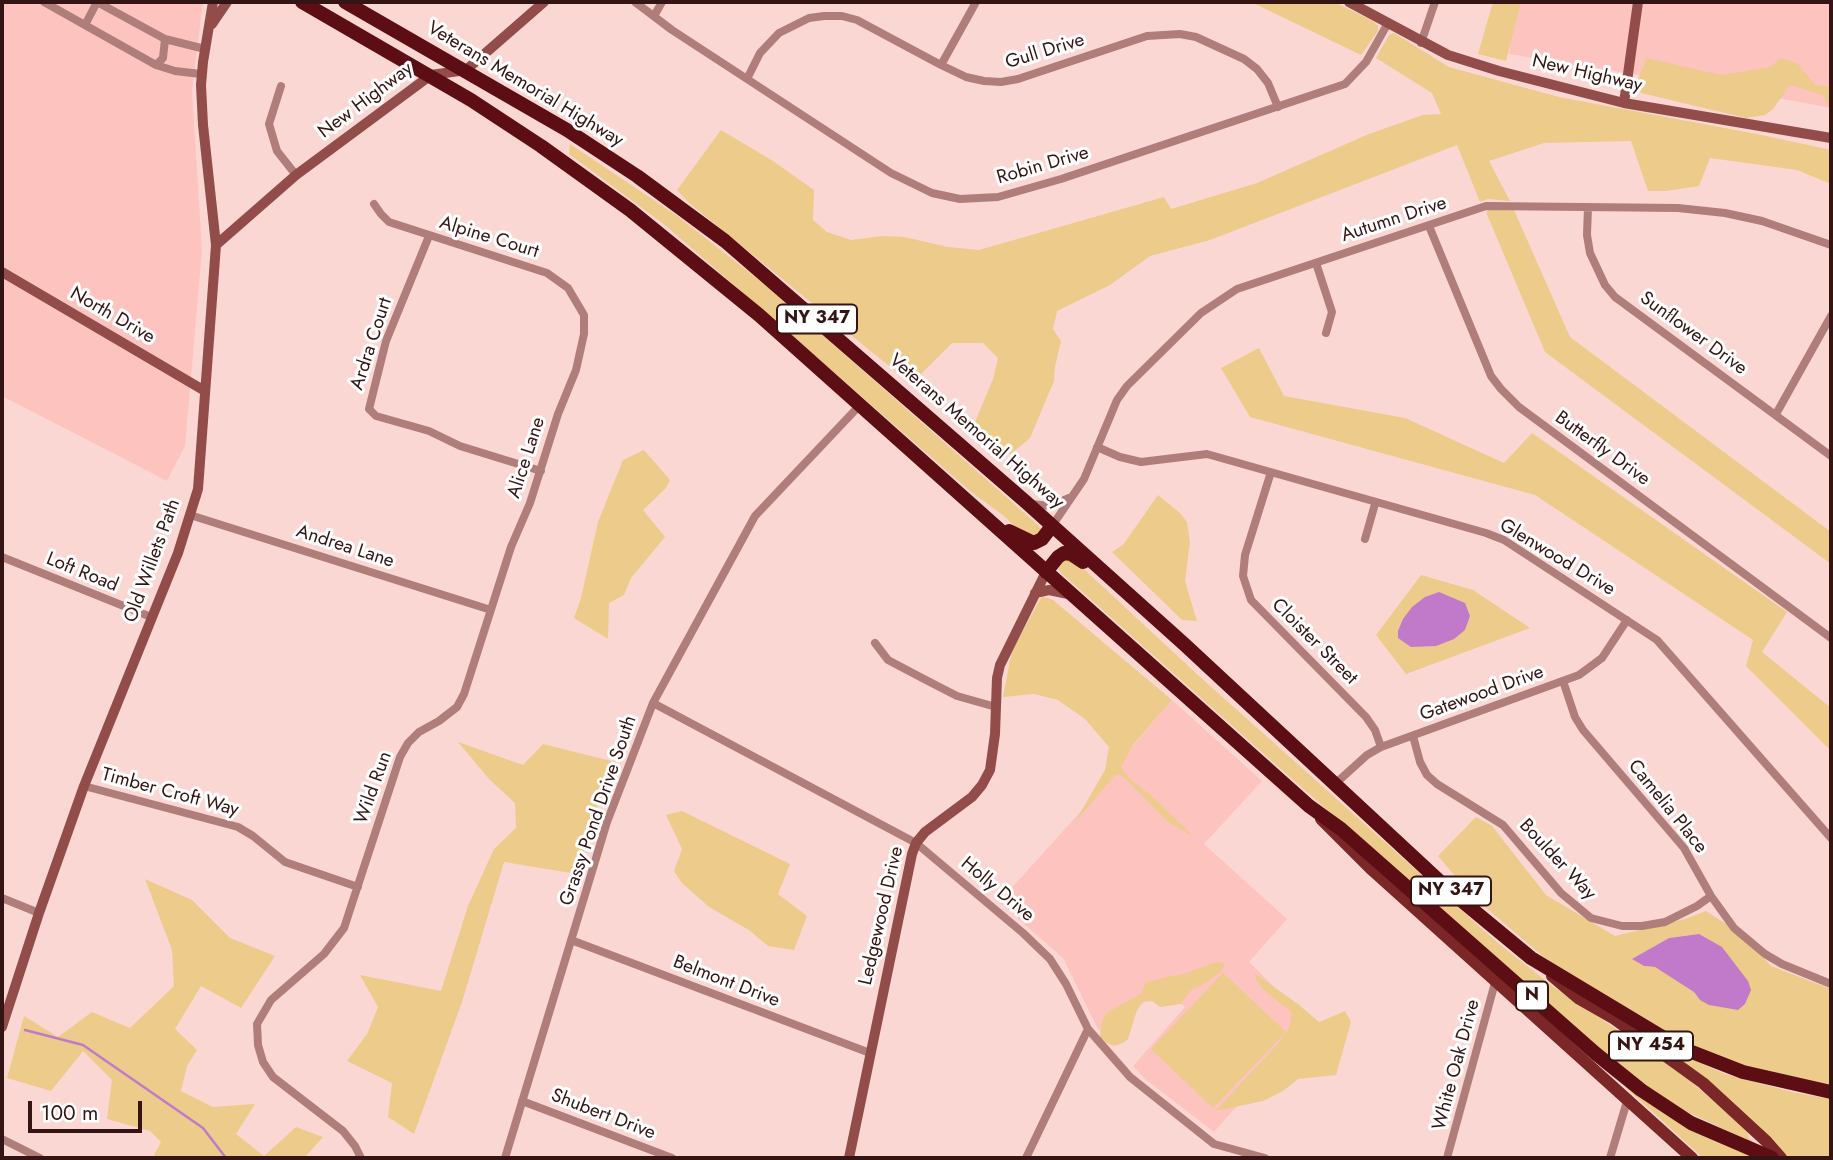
<!DOCTYPE html>
<style>
body{margin:0}
#map{position:relative;width:1833px;height:1160px;overflow:hidden;background:#fbd7d4;font-family:Jost,sans-serif}
canvas{display:block}
.frame{position:absolute;inset:0;border:4px solid #351514;pointer-events:none}
.scale{position:absolute;left:28px;top:1101px;width:114px;height:32px;box-sizing:border-box;border:4px solid #351514;border-top:0;padding-left:9px;font-size:21px;line-height:24px;white-space:nowrap;color:#351514;-webkit-text-stroke:5px #fff;paint-order:stroke}
</style>
<div id="map">
<canvas width="1833" height="1160"></canvas>
<div class="frame"></div>
<div class="scale">100 m</div>
</div>
<script>
const ctx = document.querySelector('canvas').getContext('2d');
ctx.lineJoin = 'round';
function fill(path, color) { ctx.fillStyle = color; ctx.fill(path, 'evenodd'); }
const shape = rows => new Path2D(rows.map(r => 'M' + r).join(''));
function trace(path, color, width, dash) { ctx.strokeStyle = color; ctx.lineWidth = width; ctx.lineCap = dash ? 'butt' : 'round'; ctx.setLineDash(dash || []); ctx.stroke(path); }
function label(font, color, halo, rows, align = 'center') {
  ctx.font = font + ' Jost,sans-serif'; ctx.lineWidth = 6; ctx.setLineDash([]); ctx.textBaseline = 'middle'; ctx.strokeStyle = halo; ctx.fillStyle = color; for (const [text, x, y, turn = 0] of rows) {
    ctx.save(); ctx.translate(x, y); ctx.rotate((+turn || 0) * Math.PI / 180); ctx.textAlign = isNaN(turn) ? turn : align; if (halo) ctx.strokeText(text, 0, 0); ctx.fillText(text, 0, 0); ctx.restore();
  }
}
fill(shape([
 [2,2,203,2,192,91,202,250,185,446,167,481,2,396],
 [1516,2,1831,2,1831,108,1745,92,1509,54],
 [1172,700,1262,781,1204,844,1287,919,1249,962,1311,1023,1214,1132,1145,1079,1133,1066,1185,1007,1160,984,1109,1041,1098,1029,1063,958,999,902,1118,770,1115,767]
]), '#fdc4bf');
fill(shape([
 [1251,2,1334,2,1373,21,1378,26,1378,31,1361,55],
 [1493,2,1521,2,1506,61,1478,54],
 [1394,33,1449,67,1559,97,1757,134,1831,150,1831,184,1797,170,1710,158,1699,186,1666,191,1648,191,1631,141,1544,143,1489,161,1510,201,1488,199,1480,202,1457,145,1210,240,1150,256,1110,285,1057,311,1053,329,1061,341,1055,367,1054,381,1030,438,1011,454,1002,453,975,422,993,379,998,358,983,343,952,343,911,384,688,202,677,190,721,130,773,161,814,190,813,220,827,232,851,240,883,236,904,237,948,247,979,250,1164,197,1171,209,1257,183,1369,134,1423,115,1441,114,1432,93,1376,58,1389,35],
 [1647,58,1721,75,1770,67,1781,58,1797,63,1815,85,1831,87,1831,111,1823,95,1790,85,1773,109,1765,115,1746,118,1641,93,1635,86],
 [570,144,676,215,768,287,1038,525,1043,532,1040,538,1023,534,1004,516,970,491,665,225,569,154],
 [1492,209,1514,210,1570,337,1831,532,1831,564,1545,352,1486,212],
 [1259,348,1284,396,1405,418,1504,463,1532,433,1787,612,1762,652,1831,708,1831,751,1746,666,1753,640,1535,495,1250,417,1221,368],
 [644,450,670,480,666,488,643,510,665,537,631,578,624,595,609,603,608,639,574,618,581,598,598,522,623,460],
 [1158,495,1180,513,1187,522,1190,542,1185,581,1197,621,1182,620,1112,552,1123,545],
 [1072,558,1199,676,1499,944,1554,987,1681,1073,1747,1130,1749,1138,1754,1143,1683,1110,1626,1072,1275,764,1060,572,1058,567,1058,561],
 [1421,575,1473,590,1530,628,1406,674,1376,635],
 [1042,596,1053,600,1172,700,1133,745,1121,767,1129,778,1155,799,1194,837,1167,821,1124,777,1119,775,1115,775,1075,822,1105,770,1109,747,1085,719,1058,700,1034,694,1003,697,1012,650],
 [458,742,523,765,543,744,611,761,577,874,504,862,462,1002,414,1134,388,1117,392,1083,347,1061,367,1034,378,1007,360,975,441,991,468,906,494,849,516,828,515,803,490,780],
 [682,811,790,864,778,894,807,916,794,950,768,946,749,930,709,907,682,883,674,871,682,849,666,815],
 [1476,817,1492,826,1546,895,1615,936,1685,919,1706,911,1740,933,1771,966,1831,989,1831,1086,1786,1079,1721,1058,1641,1020,1545,958,1472,896,1438,856],
 [1699,934,1700,1000,1694,992,1681,983,1655,967,1644,966,1633,959,1669,938],
 [145,879,192,900,230,938,275,956,241,1008,201,986,175,1029,197,1050,187,1066,181,1091,213,1107,255,1104,236,1134,264,1156,296,1127,323,1137,304,1158,158,1158,154,1155,161,1142,150,1131,107,1119,112,1080,83,1051,51,1091,7,1078,24,1016,58,1037,92,1012,130,1028,174,986,172,950],
 [1216,962,1225,963,1222,970,1209,981,1190,991,1181,1004,1160,1007,1152,1001,1142,1002,1137,1010,1128,1039,1123,1043,1114,1046,1105,1042,1100,1037,1102,1020,1108,1012,1141,994,1146,982,1186,973],
 [1223,973,1286,1032,1289,1028,1292,1013,1263,989,1256,979,1254,973,1298,1004,1319,1022,1345,1011,1351,1022,1336,1075,1298,1079,1283,1091,1263,1101,1215,1111,1278,1044,1285,1033,1213,1108,1151,1049],
 [1685,1056,1725,1074,1792,1092,1831,1099,1831,1158,1795,1158,1786,1156,1680,1061],
 [1627,1084,1763,1158,1703,1158,1625,1087]
]), '#eccb8b');
fill(shape([
 [1439,592,1465,603,1470,616,1465,630,1454,639,1436,646,1411,647,1398,638,1398,631,1403,619,1412,607,1425,597],
 [1699,934,1722,947,1748,981,1751,990,1745,1004,1738,1010,1709,1005,1700,1000,1694,992,1655,967,1644,966,1632,959,1669,938]
]), '#c17ac9');
trace(shape([
 [25,1030,83,1045,203,1128,226,1158]
]), '#c17ac9', 2.5);
trace(shape([
 [44,2,156,65,175,71,201,74],
 [635,2,672,30,891,173,932,193,960,199,998,197,1061,179,1345,84,1366,62,1388,23],
 [654,16,662,2],
 [85,25,97,2,165,39,205,49],
 [1421,43,1435,2],
 [156,65,163,58,165,39],
 [941,65,976,2],
 [747,79,760,53,779,33,809,18,824,16,842,16,857,20,941,65,966,77,984,81,1001,82,1018,79,1147,36,1180,34,1196,37,1244,59,1257,69,1268,83,1278,107],
 [281,86,269,124,277,151,296,175],
 [1588,207,1587,235,1590,253,1605,285,1615,297,1831,456],
 [1429,226,1491,376,1501,389,1519,407,1831,638],
 [429,236,386,341,369,409,376,416,429,431,460,446,541,471],
 [1316,263,1332,312,1326,333],
 [1776,414,1831,316],
 [1097,447,1120,457,1141,462,1207,454,1486,533,1504,540,1657,640,1831,838],
 [1271,472,1245,555,1243,576,1251,600,1366,717,1375,730,1381,747],
 [1031,504,1051,506,1069,498],
 [190,515,491,610],
 [1052,526,1084,479,1117,400,1127,386,1201,313,1237,289,1486,206,1678,208,1725,213,1762,221,1831,245],
 [1365,539,1375,504],
 [2,557,151,617],
 [875,643,888,660,924,679,957,696,996,707],
 [1563,681,1575,717,1583,730,1684,848,1711,896,1734,928,1765,954,1782,964,1831,984],
 [653,703,916,843,1023,933,1050,959,1066,984,1088,1029,1130,1077,1214,1144,1265,1158],
 [1413,736,1420,762,1427,775,1437,784,1503,825,1561,893,1591,918,1622,926,1642,926,1665,922,1697,906,1711,896],
 [1335,784,1367,755,1381,747,1579,675,1602,658,1627,620],
 [84,786,238,827,253,836,285,862,358,887],
 [2,898,39,913],
 [571,940,870,1053],
 [522,1101,672,1158],
 [2,1139,40,1158],
 [361,1158,355,1146,343,1131,273,1077,263,1062,258,1045,257,1024,271,1000,324,954,344,928,400,757,408,743,419,732,439,721,457,707,464,694,511,547,530,503,558,414,576,370,584,334,584,315,568,288,547,273,389,222,381,214,374,204],
 [505,1158,607,822,653,703,755,516,860,405],
 [1026,1158,1088,1029],
 [1447,1158,1496,979],
 [1610,1158,1628,1098]
]), '#af7e7a', 8);
trace(shape([
 [1349,2,1448,55,1499,71,1624,103,1831,138],
 [212,24,227,2],
 [1624,103,1638,2],
 [216,245,296,175,431,75,466,70,544,2],
 [2,272,205,391],
 [1035,593,1049,590,1073,595],
 [2,1027,39,913,84,786,178,553,198,489,216,245,203,125,201,85,203,62,213,2],
 [849,1158,912,854,916,843,925,832,972,797,982,785,990,770,995,734,997,678,1000,665,1046,572]
]), '#924d4a', 10);
trace(shape([
 [1321,819,1370,868,1692,1158],
 [1552,976,1578,998,1613,1018,1703,1083,1766,1141,1781,1158]
]), '#7b2728', 12);
trace(shape([
 [302,2,471,100,541,146,630,210,759,315,1309,806,1341,829,1595,1053,1641,1090,1691,1123,1772,1158],
 [345,2,567,130,637,176,725,241,1027,503,1184,644,1450,891,1531,958,1679,1047,1743,1072,1831,1092],
 [1009,531,1034,543,1042,539,1052,526],
 [1046,572,1058,557,1064,553,1071,554,1083,562]
]), '#5c0e14', 14);
for (const [x, y, w] of [
 [817,319,80],
 [1451,891,80],
 [1532,996,32],
 [1651,1046,84]
]) { const box = new Path2D(); box.roundRect(x - w / 2, y - 14.5, w, 29, 5); ctx.fillStyle = '#fff'; ctx.fill(box); trace(box, '#351514', 2); }
label('bold 18px', '#351514', null, [
 ["NY 347",817,319],
 ["NY 347",1451,891],
 ["N",1532,996],
 ["NY 454",1651,1046]
]);
label('19px', '#351514', '#fff', [
 ["Gull Drive",1045,52,-17],
 ["New Highway",1587,74,13],
 ["Veterans Memorial Highway",525,85,31],
 ["New Highway",366,101,-37],
 ["Robin Drive",1043,166,-16],
 ["Autumn Drive",1394,220,-18],
 ["Alpine Court",489,238,17],
 ["North Drive",112,316,30],
 ["Sunflower Drive",1693,334,36],
 ["Ardra Court",372,344,-72],
 ["Veterans Memorial Highway",976,432,41],
 ["Butterfly Drive",1602,449,36],
 ["Alice Lane",527,458,-72],
 ["Andrea Lane",345,547,18],
 ["Glenwood Drive",1557,558,31],
 ["Old Willets Path",153,561,-70],
 ["Loft Road",82,573,22],
 ["Cloister Street",1314,642,45],
 ["Gatewood Drive",1482,694,-20],
 ["Wild Run",374,788,-70],
 ["Timber Croft Way",170,793,15],
 ["Camelia Place",1667,807,51],
 ["Grassy Pond Drive South",599,811,-71],
 ["Boulder Way",1557,860,47],
 ["Holly Drive",997,890,40],
 ["Ledgewood Drive",882,916,-77],
 ["Belmont Drive",726,982,21],
 ["White Oak Drive",1457,1065,-75],
 ["Shubert Drive",603,1115,21]
]);
</script>
